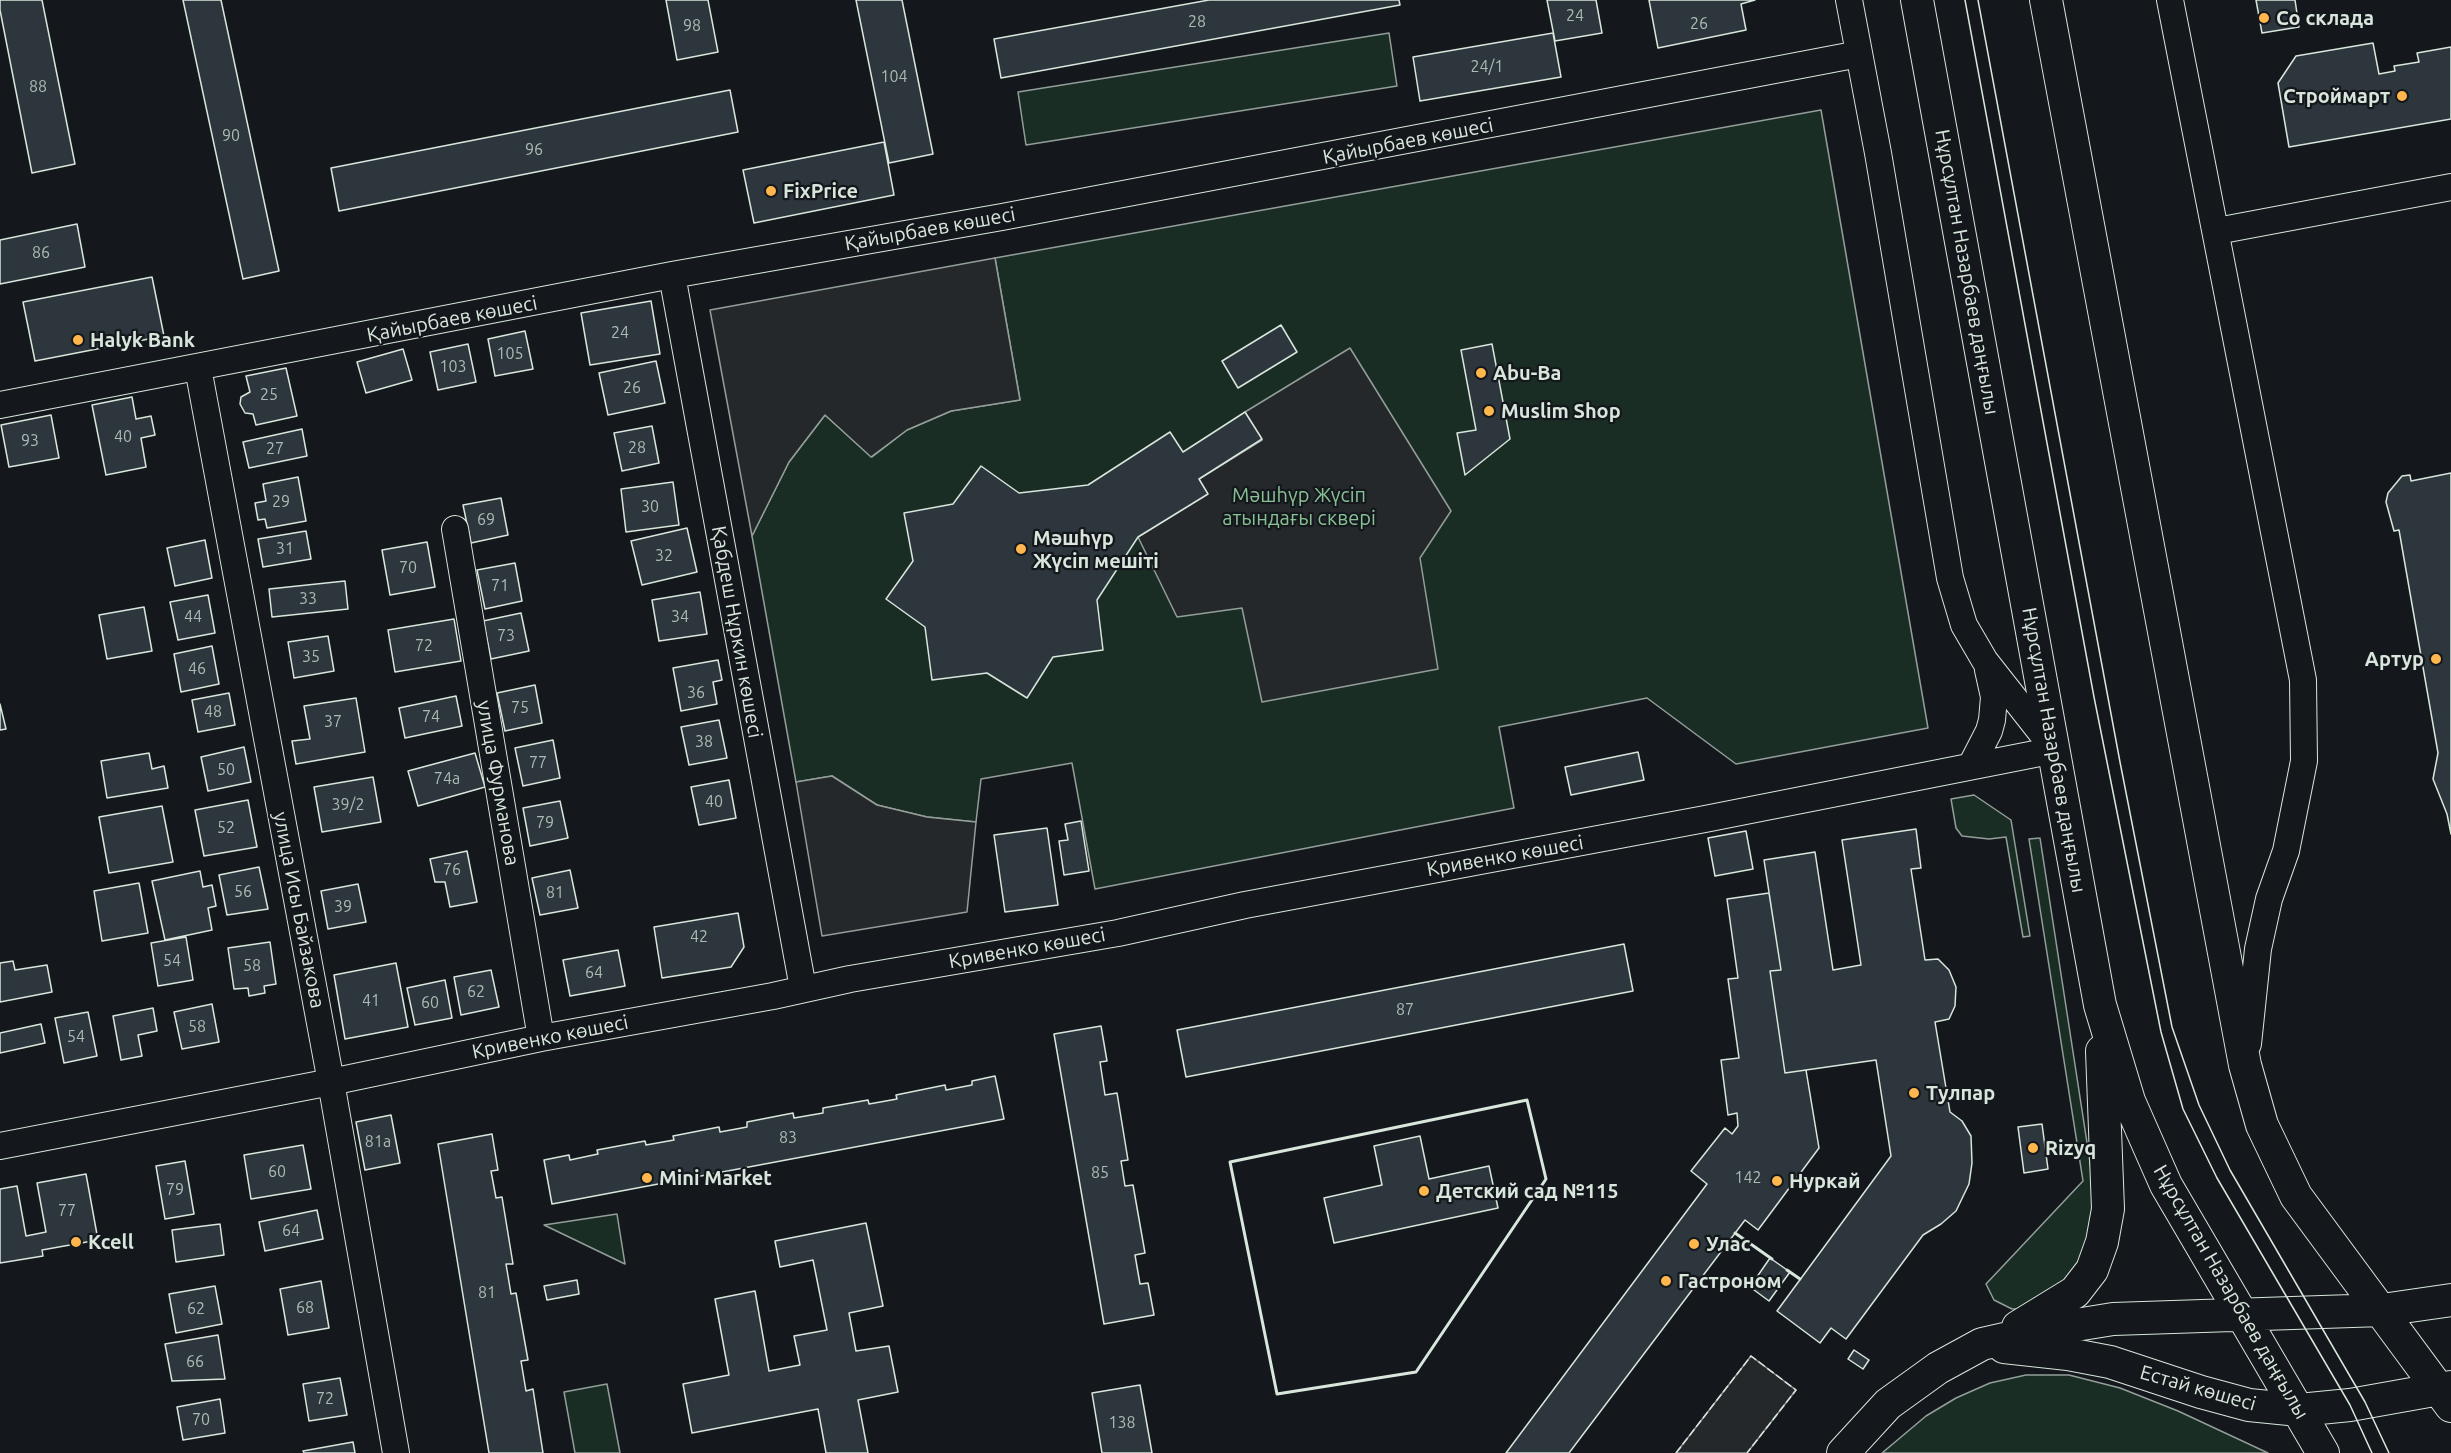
<!DOCTYPE html>
<meta charset="utf-8">
<style>
body{margin:0}
canvas{display:block;background:#14181c}
</style>
<canvas width="2451" height="1453"></canvas>
<script>
const ctx = document.querySelector('canvas').getContext('2d');
ctx.lineJoin = 'round';
function fill(path, color) { ctx.fillStyle = color; ctx.fill(path, 'evenodd'); }
const shape = rows => new Path2D(rows.map(r => 'M' + r).join(''));
function trace(path, color, width, dash) { ctx.strokeStyle = color; ctx.lineWidth = width; ctx.lineCap = dash ? 'butt' : 'round'; ctx.setLineDash(dash || []); ctx.stroke(path); }
function label(font, color, halo, rows, align = 'center') {
  ctx.font = font + ' Ubuntu,sans-serif'; ctx.lineWidth = 4.5; ctx.setLineDash([]); ctx.textBaseline = 'middle'; ctx.strokeStyle = halo; ctx.fillStyle = color; for (const [text, x, y, turn = 0] of rows) {
    ctx.save(); ctx.translate(x, y); ctx.rotate((+turn || 0) * Math.PI / 180); ctx.textAlign = isNaN(turn) ? turn : align; if (halo) ctx.strokeText(text, 0, 0); ctx.fillText(text, 0, 0); ctx.restore();
  }
}
const green = shape([
 [1389,33,1397,86,1026,145,1018,92,1389,33],
 [1821,110,1928,728,1736,764,1647,698,1499,727,1514,808,1095,889,1072,763,981,779,976,822,927,817,877,805,832,776,796,782,752,536,789,462,825,415,872,457,907,430,951,411,1020,400,995,258,1821,110],
 [1974,795,2011,820,2030,936,2023,937,2006,837,1989,839,1962,836,1956,828,1951,799,1974,795],
 [2040,838,2096,1201,2093,1234,2076,1273,2025,1309,2012,1309,1994,1300,1986,1284,2083,1181,2029,839,2040,838],
 [617,1214,625,1264,544,1225,617,1214],
 [2026,1375,2069,1375,2120,1388,2178,1411,2268,1453,1882,1453,1926,1416,1956,1398,1990,1383,2026,1375],
 [607,1384,620,1453,575,1453,564,1392,607,1384]
]);
fill(green, '#1a2d24');
trace(green, '#939e99', 1.5);
const parking = shape([
 [995,258,1020,400,951,411,907,430,871,457,825,415,789,462,752,536,710,310,995,258],
 [1350,348,1451,511,1420,558,1438,669,1262,702,1242,608,1177,617,1138,537,1207,494,1199,479,1262,440,1245,412,1350,348],
 [832,776,877,805,927,817,976,822,967,912,822,936,796,782,832,776],
 [1751,1356,1796,1390,1747,1453,1676,1453,1751,1356]
]);
fill(parking, '#24282b');
trace(parking, '#939e99', 1.5);
const building = shape([
 [0,0,42,0,75,164,32,173,0,10,0,0],
 [183,0,221,0,279,271,243,279,183,0],
 [666,0,708,0,718,52,677,60,666,0],
 [856,0,902,0,933,154,889,163,856,0],
 [1209,0,1399,0,1400,5,1001,78,994,39,1209,0],
 [1547,0,1596,0,1602,33,1555,41,1547,0],
 [1649,0,1755,0,1741,4,1746,30,1658,48,1649,0],
 [2256,0,2295,0,2299,27,2262,33,2256,0],
 [1553,33,1561,77,1420,101,1413,57,1553,33],
 [2373,43,2379,74,2395,71,2394,66,2419,62,2417,53,2451,47,2451,119,2289,147,2278,83,2296,56,2373,43],
 [730,90,738,132,339,211,331,168,730,90],
 [884,142,894,195,754,223,743,170,884,142],
 [77,224,85,267,0,284,0,240,77,224],
 [152,277,164,336,35,361,23,302,152,277],
 [651,301,660,354,590,365,581,313,651,301],
 [1281,325,1297,352,1238,388,1222,361,1281,325],
 [525,331,533,369,495,376,488,339,525,331],
 [468,344,476,382,438,390,430,352,468,344],
 [1492,344,1510,439,1465,475,1457,433,1476,430,1461,350,1492,344],
 [403,349,412,380,366,393,357,362,403,349],
 [656,361,665,403,608,415,599,373,656,361],
 [286,368,297,416,256,425,253,414,245,413,240,404,241,397,250,392,246,376,286,368],
 [132,397,136,419,151,416,155,435,141,438,146,467,106,475,92,405,132,397],
 [1245,412,1262,439,1199,479,1208,494,1138,537,1097,600,1103,650,1053,657,1027,698,987,673,932,680,925,627,886,599,913,561,904,513,953,504,981,466,1019,493,1088,485,1170,432,1183,452,1245,412],
 [51,415,59,458,9,467,1,425,51,415],
 [652,426,659,463,622,471,614,433,652,426],
 [302,429,307,456,249,468,243,442,302,429],
 [2451,473,2451,834,2447,814,2433,779,2438,753,2399,530,2394,531,2386,502,2388,493,2402,476,2410,475,2411,481,2451,473],
 [298,477,306,521,267,528,265,519,258,520,255,503,266,501,263,484,298,477],
 [673,482,679,525,626,532,621,489,673,482],
 [501,498,508,535,471,543,463,505,501,498],
 [687,528,697,572,642,585,631,541,687,528],
 [306,531,311,559,263,567,258,539,306,531],
 [205,540,212,578,175,586,167,548,205,540],
 [427,542,435,587,390,595,382,550,427,542],
 [515,563,522,601,485,609,477,570,515,563],
 [345,581,348,609,272,617,269,589,345,581],
 [700,592,707,634,659,641,652,600,700,592],
 [208,595,215,633,178,640,170,602,208,595],
 [144,607,152,651,107,659,99,615,144,607],
 [521,613,529,651,491,659,483,621,521,613],
 [454,619,461,661,395,672,388,630,454,619],
 [328,636,334,671,294,678,288,642,328,636],
 [212,646,219,684,181,692,174,654,212,646],
 [718,660,722,680,713,682,717,704,681,711,673,668,718,660],
 [535,685,542,723,505,731,497,693,535,685],
 [229,693,235,725,198,732,192,700,229,693],
 [456,696,462,726,405,738,399,708,456,696],
 [356,698,365,752,296,764,292,741,310,739,304,706,356,698],
 [0,704,6,729,0,730,0,704],
 [719,720,727,758,689,765,681,727,719,720],
 [553,740,560,778,523,786,515,748,553,740],
 [244,747,251,782,208,791,201,757,244,747],
 [1638,752,1644,780,1571,795,1565,767,1638,752],
 [149,753,152,769,164,766,168,788,107,798,101,761,149,753],
 [475,753,485,787,418,806,408,771,475,753],
 [373,777,381,822,322,832,314,787,373,777],
 [729,780,736,818,699,825,691,787,729,780],
 [248,800,257,847,204,856,195,810,248,800],
 [560,801,568,838,530,846,523,808,560,801],
 [162,806,173,862,109,873,99,817,162,806],
 [1081,821,1089,871,1064,875,1059,841,1068,840,1065,824,1081,821],
 [1047,828,1058,905,1005,912,994,835,1047,828],
 [1916,829,1921,868,1911,869,1925,960,1938,959,1949,970,1956,987,1955,1006,1949,1019,1935,1022,1950,1112,1962,1121,1971,1136,1972,1163,1969,1184,1956,1211,1941,1224,1923,1235,1846,1339,1831,1328,1820,1343,1777,1311,1891,1156,1876,1060,1785,1073,1770,971,1781,970,1764,860,1815,852,1833,970,1861,965,1842,840,1916,829],
 [1746,831,1753,869,1715,876,1708,838,1746,831],
 [467,851,477,902,450,907,445,882,435,882,430,859,467,851],
 [259,867,268,909,227,915,219,875,259,867],
 [570,870,578,908,540,915,532,878,570,870],
 [200,871,203,887,212,885,216,906,208,908,212,930,165,940,152,881,200,871],
 [139,883,148,933,102,941,94,891,139,883],
 [358,884,366,922,328,929,321,891,358,884],
 [1769,893,1781,970,1770,971,1785,1073,1806,1070,1819,1148,1758,1230,1745,1220,1569,1453,1506,1453,1707,1184,1691,1171,1725,1128,1732,1134,1738,1126,1737,1113,1728,1115,1721,1060,1739,1058,1728,979,1738,978,1727,899,1769,893],
 [738,913,744,947,731,967,662,978,654,927,738,913],
 [186,937,193,980,158,986,151,943,186,937],
 [270,942,276,984,264,986,265,993,249,996,248,988,234,989,228,948,270,942],
 [1624,944,1633,991,1186,1077,1177,1030,1624,944],
 [618,950,625,986,570,996,563,960,618,950],
 [13,961,15,970,47,965,52,992,0,1002,0,963,13,961],
 [396,963,408,1027,345,1039,334,975,396,963],
 [491,970,499,1007,461,1015,454,977,491,970],
 [445,980,452,1018,415,1025,407,988,445,980],
 [212,1004,219,1042,182,1049,174,1012,212,1004],
 [153,1008,157,1031,138,1035,142,1056,121,1060,113,1016,153,1008],
 [88,1012,97,1056,64,1063,55,1018,88,1012],
 [41,1024,45,1043,0,1053,0,1033,41,1024],
 [1101,1026,1107,1061,1100,1062,1105,1095,1117,1093,1128,1160,1121,1161,1125,1186,1133,1185,1145,1253,1135,1255,1140,1284,1148,1283,1154,1315,1104,1324,1054,1034,1101,1026],
 [995,1076,1004,1119,552,1204,544,1160,569,1155,570,1160,598,1154,597,1150,645,1141,646,1145,674,1140,673,1136,719,1127,720,1132,747,1127,747,1122,793,1113,794,1118,823,1113,823,1108,868,1100,869,1104,897,1099,896,1095,945,1085,946,1090,972,1085,972,1081,995,1076],
 [391,1115,400,1163,365,1170,356,1122,391,1115],
 [2042,1124,2048,1169,2024,1173,2018,1127,2042,1124],
 [492,1134,498,1170,491,1171,496,1198,502,1197,513,1264,506,1264,511,1294,516,1293,528,1360,521,1361,526,1391,533,1389,543,1453,489,1453,438,1144,492,1134],
 [1420,1136,1429,1179,1489,1166,1498,1208,1334,1243,1324,1198,1382,1185,1374,1146,1420,1136],
 [303,1145,311,1189,251,1199,244,1155,303,1145],
 [185,1161,194,1214,165,1219,156,1166,185,1161],
 [86,1174,98,1240,42,1250,43,1256,0,1263,0,1189,17,1186,26,1236,46,1232,37,1183,86,1174],
 [317,1210,323,1239,265,1251,259,1222,317,1210],
 [866,1223,883,1306,849,1313,856,1351,889,1346,898,1392,858,1400,868,1453,826,1453,818,1409,692,1433,683,1384,729,1375,715,1299,755,1291,769,1371,800,1365,794,1336,827,1330,813,1260,780,1267,775,1241,866,1223],
 [220,1224,224,1255,176,1262,172,1230,220,1224],
 [1770,1258,1790,1272,1769,1301,1750,1287,1770,1258],
 [577,1280,579,1294,547,1300,544,1286,577,1280],
 [321,1281,329,1328,288,1335,280,1289,321,1281],
 [215,1286,222,1324,176,1333,169,1294,215,1286],
 [218,1335,225,1379,172,1381,165,1344,218,1335],
 [1854,1350,1869,1360,1863,1369,1848,1359,1854,1350],
 [340,1378,347,1415,309,1421,303,1384,340,1378],
 [1140,1385,1152,1453,1102,1453,1092,1393,1140,1385],
 [220,1399,225,1433,183,1440,177,1407,220,1399],
 [353,1442,355,1453,304,1453,303,1451,353,1442]
]);
fill(building, '#2c363c');
trace(building, '#d8e6dc', 1.5);
const minor = shape([
 [2170,0,2303,680,2304,761,2286,851,2269,899,2258,949,2248,1044],
 [2217,231,2451,187],
 [672,275,803,988],
 [198,368,331,1082,396,1453],
 [0,405,672,275,1002,217,1859,54],
 [455,529,541,1038],
 [1971,766,1989,731,1992,720,1994,697,1988,670],
 [0,1146,331,1082,541,1038,773,996,850,979,1118,933,1245,905,1705,819,2055,750,1985,661,1964,625,1950,578,1878,153,1849,0]
]);
const major = shape([
 [1917,0,2100,1005,2129,1101,2166,1185,2323,1453],
 [2046,0,2245,1065,2262,1125,2296,1196,2451,1406],
 [2018,1327,2075,1292,2092,1270,2102,1242,2108,1209,2102,1051],
 [2004,1347,2068,1354,2110,1362,2201,1392,2249,1405,2299,1410,2350,1405,2451,1387],
 [1843,1453,1888,1404,1938,1368,1982,1344,2039,1331,2113,1319,2382,1310,2451,1300]
]);
trace(minor, '#d8e6dc', 28);
trace(major, '#d8e6dc', 34);
trace(minor, '#14181c', 26);
trace(major, '#14181c', 32);
trace(shape([
 [1965,0,2094,697,2161,1032,2183,1109,2217,1178,2350,1405,2372,1453],
 [1978,0,2120,762,2172,1027,2199,1105,2230,1170,2365,1402,2389,1453]
]), '#d8e6dc', 1.5);
trace(shape([
 [1676,1453,1751,1356,1796,1390,1747,1453]
]), '#d8e6dc', 1.5, [8, 3]);
trace(shape([
 [1527,1100,1546,1179,1416,1372,1277,1394,1230,1162,1527,1100],
 [1735,1233,1772,1259],
 [1787,1270,1800,1279]
]), '#d8e6dc', 3);
for (const [x, y, r, color] of [
 [2264,18,6,"#ffb74d"],
 [2402,96,6,"#ffb74d"],
 [771,191,6,"#ffb74d"],
 [78,340,6,"#ffb74d"],
 [1481,373,6,"#ffb74d"],
 [1489,411,6,"#ffb74d"],
 [1021,549,6,"#ffb74d"],
 [2436,659,6,"#ffb74d"],
 [1914,1093,6,"#ffb74d"],
 [2033,1148,6,"#ffb74d"],
 [647,1178,6,"#ffb74d"],
 [1777,1181,6,"#ffb74d"],
 [1424,1191,6,"#ffb74d"],
 [76,1242,6,"#ffb74d"],
 [1694,1244,6,"#ffb74d"],
 [1666,1281,6,"#ffb74d"]
]) { const dot = new Path2D(); dot.arc(x, y, r, 0, 2 * Math.PI); ctx.fillStyle = color; ctx.fill(dot); trace(dot, '#14181c', 2); }
label('16px', '#adbab4', null, [
 ["24",1575,16],
 ["28",1197,22],
 ["26",1699,24],
 ["98",692,26],
 ["24/1",1487,67],
 ["104",894,77],
 ["88",38,87],
 ["90",231,136],
 ["96",534,150],
 ["86",41,253],
 ["24",620,333],
 ["105",510,354],
 ["103",453,367],
 ["26",632,388],
 ["25",269,395],
 ["40",123,437],
 ["93",30,441],
 ["28",637,448],
 ["27",275,449],
 ["29",281,502],
 ["30",650,507],
 ["69",486,520],
 ["31",285,549],
 ["32",664,556],
 ["70",408,568],
 ["71",500,586],
 ["33",308,599],
 ["44",193,617],
 ["34",680,617],
 ["73",506,636],
 ["72",424,646],
 ["35",311,657],
 ["46",197,669],
 ["36",696,693],
 ["75",520,708],
 ["48",213,712],
 ["74",431,717],
 ["37",333,722],
 ["38",704,742],
 ["77",538,763],
 ["50",226,770],
 ["74а",447,779],
 ["40",714,802],
 ["39/2",348,805],
 ["79",545,823],
 ["52",226,828],
 ["76",452,870],
 ["56",243,892],
 ["81",555,893],
 ["39",343,907],
 ["42",699,937],
 ["54",172,961],
 ["58",252,966],
 ["64",594,973],
 ["62",476,992],
 ["41",371,1001],
 ["60",430,1003],
 ["87",1405,1010],
 ["58",197,1027],
 ["54",76,1037],
 ["83",788,1138],
 ["81а",378,1142],
 ["60",277,1172],
 ["85",1100,1173],
 ["142",1748,1178],
 ["79",175,1190],
 ["77",67,1211],
 ["64",291,1231],
 ["81",487,1293],
 ["68",305,1308],
 ["62",196,1309],
 ["66",195,1362],
 ["72",325,1399],
 ["70",201,1420],
 ["138",1122,1423]
]);
label('bold 20px', '#d8e6dc', '#14181c', [
 ["Со склада",2276,18],
 ["Строймарт",2390,96,"right"],
 ["FixPrice",783,191],
 ["Halyk Bank",90,340],
 ["Abu-Ba",1493,373],
 ["Muslim Shop",1501,411],
 ["Мәшһүр",1033,538],
 ["Жүсіп мешіті",1033,561],
 ["Артур",2424,659,"right"],
 ["Тулпар",1926,1093],
 ["Rizyq",2045,1148],
 ["Mini Market",659,1178],
 ["Нуркай",1789,1181],
 ["Детский сад №115",1436,1191],
 ["Kcell",88,1242],
 ["Улас",1706,1244],
 ["Гастроном",1678,1281]
], 'left');
label('20px', '#d8e6dc', '#14181c', [
 ["Қайырбаев көшесі",1408,141,-11],
 ["Қайырбаев көшесі",930,229,-10],
 ["Нұрсұлтан Назарбаев даңғылы",1967,272,80],
 ["Қайырбаев көшесі",452,319,-11],
 ["Қабдеш Нұркин көшесі",737,632,80],
 ["Нұрсұлтан Назарбаев даңғылы",2054,750,80],
 ["улица Фурманова",498,783,80],
 ["Кривенко көшесі",1505,856,-10],
 ["улица Исы Байзакова",299,910,79],
 ["Кривенко көшесі",1027,948,-10],
 ["Кривенко көшесі",550,1037,-11],
 ["Нұрсұлтан Назарбаев даңғылы",2231,1292,60],
 ["Естай көшесі",2198,1388,16]
]);
label('20px', '#8ac095', '#14181c', [
 ["Мәшһүр Жүсіп",1299,495],
 ["атындағы сквері",1299,518]
]);
</script>
